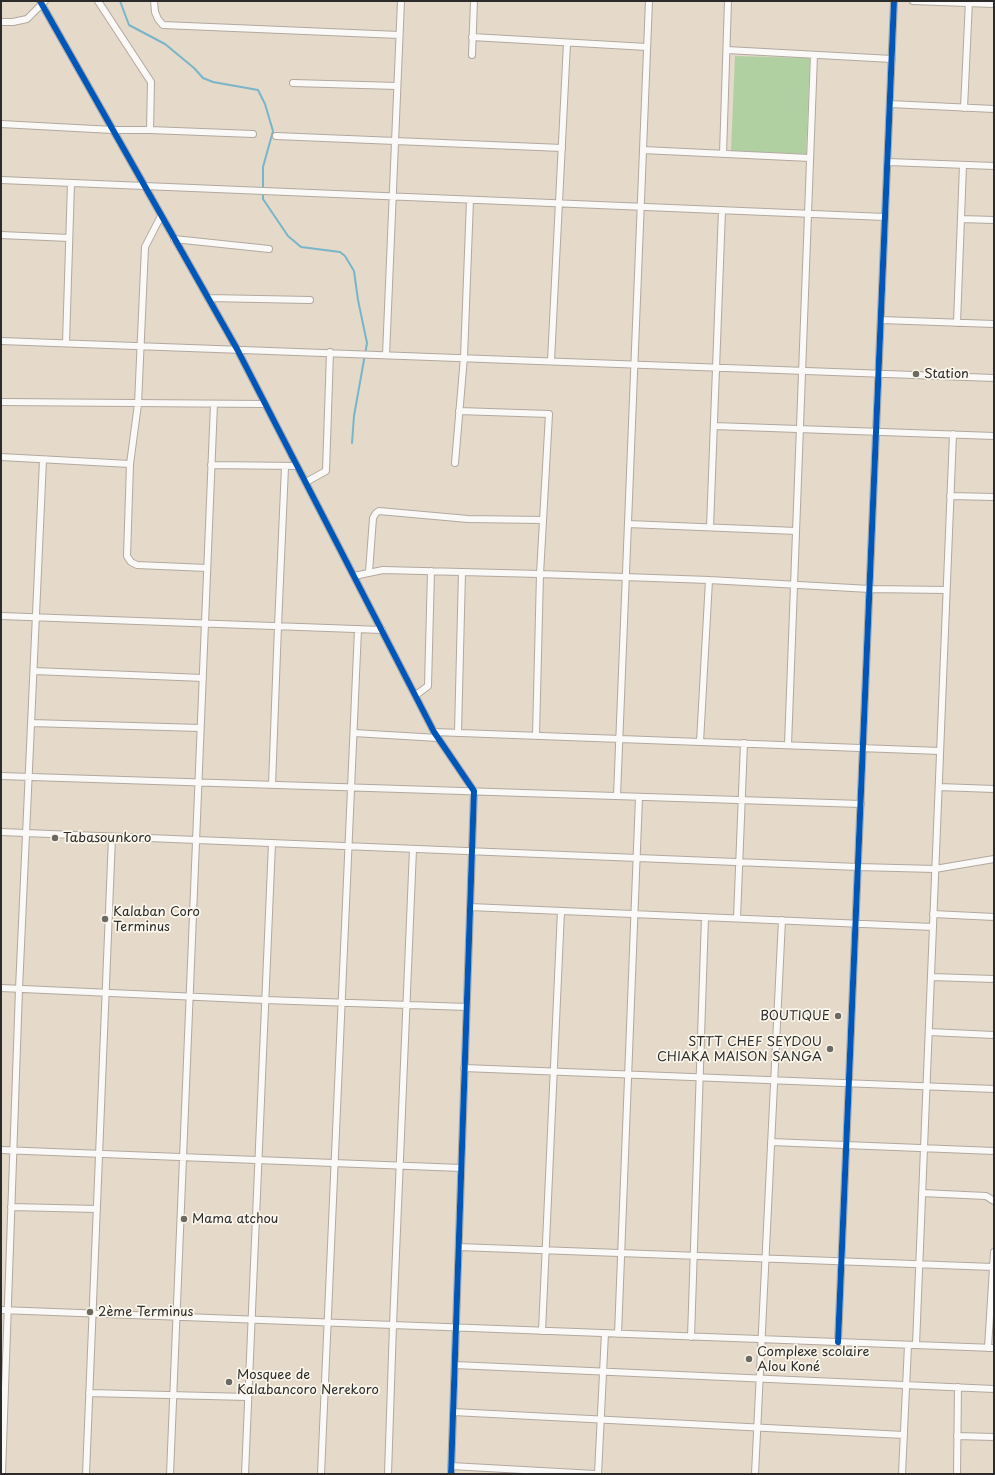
<!DOCTYPE html>
<meta charset="utf-8">
<style>
body{margin:0}
#map{position:relative;width:995px;height:1475px;overflow:hidden;background:#e5d9c9;font-family:"Playpen Sans",sans-serif}
canvas{display:block}
.frame{position:absolute;inset:0;border:2px solid #2b2b2b;pointer-events:none}
</style>
<div id="map">
<canvas width="995" height="1475"></canvas>
<div class="frame"></div>
</div>
<script>
const ctx = document.querySelector('canvas').getContext('2d');
ctx.lineJoin = 'round';
function fill(path, color) { ctx.fillStyle = color; ctx.fill(path, 'evenodd'); }
const shape = rows => new Path2D(rows.map(r => 'M' + r).join(''));
function trace(path, color, width, dash) { ctx.strokeStyle = color; ctx.lineWidth = width; ctx.lineCap = dash ? 'butt' : 'round'; ctx.setLineDash(dash || []); ctx.stroke(path); }
function label(font, color, halo, rows, align = 'center') {
  ctx.font = font + ' "Playpen Sans",sans-serif'; ctx.lineWidth = 3.5; ctx.setLineDash([]); ctx.textBaseline = 'middle'; ctx.strokeStyle = halo; ctx.fillStyle = color; for (const [text, x, y, turn = 0] of rows) {
    ctx.save(); ctx.translate(x, y); ctx.rotate((+turn || 0) * Math.PI / 180); ctx.textAlign = isNaN(turn) ? turn : align; if (halo) ctx.strokeText(text, 0, 0); ctx.fillText(text, 0, 0); ctx.restore();
  }
}
fill(shape([
 [735,56,810,58,806,154,731,151]
]), '#b1d0a1');
trace(shape([
 [120,1,129,25,165,44,194,68,203,78,213,82,258,90,265,104,273,131,263,167,263,199,288,236,301,247,340,252,345,256,354,271,358,300,367,343,354,416,352,443]
]), '#79b5c9', 2);
const minor = shape([
 [40,1,237,349,434,732,474,791,451,1474],
 [98,1,151,82,150,130],
 [154,1,155,12,158,19,163,25,399,35],
 [913,1,994,4],
 [1,22,13,22,27,19,45,1],
 [472,37,647,47],
 [727,50,892,59],
 [472,55,474,1],
 [293,83,397,86],
 [890,104,994,109],
 [964,108,969,1],
 [1,124,113,130,150,130,253,134],
 [276,136,562,148],
 [643,150,810,158],
 [723,154,728,1],
 [888,162,994,166],
 [1,180,885,217],
 [161,216,145,247,138,404,130,464,127,556,131,562,137,565,207,568],
 [961,219,994,220],
 [1,235,69,238],
 [174,239,269,249],
 [208,298,310,300],
 [881,320,994,324],
 [957,323,963,165],
 [1,341,994,378],
 [66,343,71,183],
 [386,355,401,1],
 [551,361,567,43],
 [1,402,265,404],
 [459,411,549,414,540,574,536,735],
 [714,426,994,436],
 [1,457,130,464],
 [455,463,464,357,470,200],
 [211,465,297,466],
 [306,482,326,471,330,352],
 [950,496,994,497],
 [628,524,796,531],
 [710,527,722,210],
 [369,572,373,518,376,513,379,511,468,519,543,520],
 [354,576,383,570,540,574,709,580,870,589,946,590],
 [1,616,382,630],
 [34,671,203,678],
 [416,695,428,686,431,571],
 [31,723,200,728],
 [434,732,940,751],
 [458,732,462,572],
 [354,733,438,738],
 [700,742,709,580],
 [788,745,814,55],
 [1,776,861,804],
 [272,785,278,626,285,467],
 [939,787,994,789],
 [617,796,649,1],
 [1,832,858,867,935,869,994,859],
 [470,907,933,927],
 [933,914,994,917],
 [737,918,744,743],
 [931,977,994,979],
 [1,988,265,1000,467,1007],
 [929,1032,994,1035],
 [464,1068,994,1089],
 [771,1142,994,1151],
 [1,1150,461,1168],
 [922,1193,986,1196,994,1201],
 [11,1207,97,1209],
 [459,1247,993,1267],
 [1,1310,994,1348],
 [542,1331,561,911],
 [618,1334,639,797],
 [691,1337,705,917],
 [838,1342,894,1],
 [916,1345,953,434],
 [988,1348,994,1252],
 [455,1365,994,1389],
 [89,1393,248,1397],
 [453,1412,904,1435],
 [957,1436,994,1437],
 [451,1466,595,1474],
 [2,1474,19,989,43,460],
 [86,1474,112,837],
 [170,1474,214,404],
 [245,1474,272,843],
 [321,1474,358,629],
 [388,1474,393,1325,413,849],
 [598,1474,605,1333],
 [755,1474,782,920],
 [902,1474,908,1345],
 [957,1474,958,1387]
]);
trace(minor, '#b1a99f', 8);
trace(minor, '#fbf9f7', 6);
trace(shape([
 [40,1,237,349,434,732,474,791,451,1474],
 [838,1342,894,1]
]), '#0057b8', 6);
for (const [x, y, r, color] of [
 [916,374,4,"#6c6862"],
 [55,838,4,"#6c6862"],
 [105,919,4,"#6c6862"],
 [838,1016,4,"#6c6862"],
 [830,1049,4,"#6c6862"],
 [184,1219,4,"#6c6862"],
 [90,1312,4,"#6c6862"],
 [749,1359,4,"#6c6862"],
 [229,1382,4,"#6c6862"]
]) { const dot = new Path2D(); dot.arc(x, y, r, 0, 2 * Math.PI); ctx.fillStyle = color; ctx.fill(dot); trace(dot, '#fbf7ec', 1.5); }
label('13px', '#2b2b2b', '#fbf7ec', [
 ["Station",924,374],
 ["Tabasounkoro",63,838],
 ["Kalaban Coro",113,912],
 ["Terminus",113,927],
 ["BOUTIQUE",830,1016,"right"],
 ["STTT CHEF SEYDOU",822,1042,"right"],
 ["CHIAKA MAISON SANGA",822,1057,"right"],
 ["Mama atchou",192,1219],
 ["2ème Terminus",98,1312],
 ["Complexe scolaire",757,1352],
 ["Alou Koné",757,1367],
 ["Mosquee de",237,1375],
 ["Kalabancoro Nerekoro",237,1390]
], 'left');
</script>
